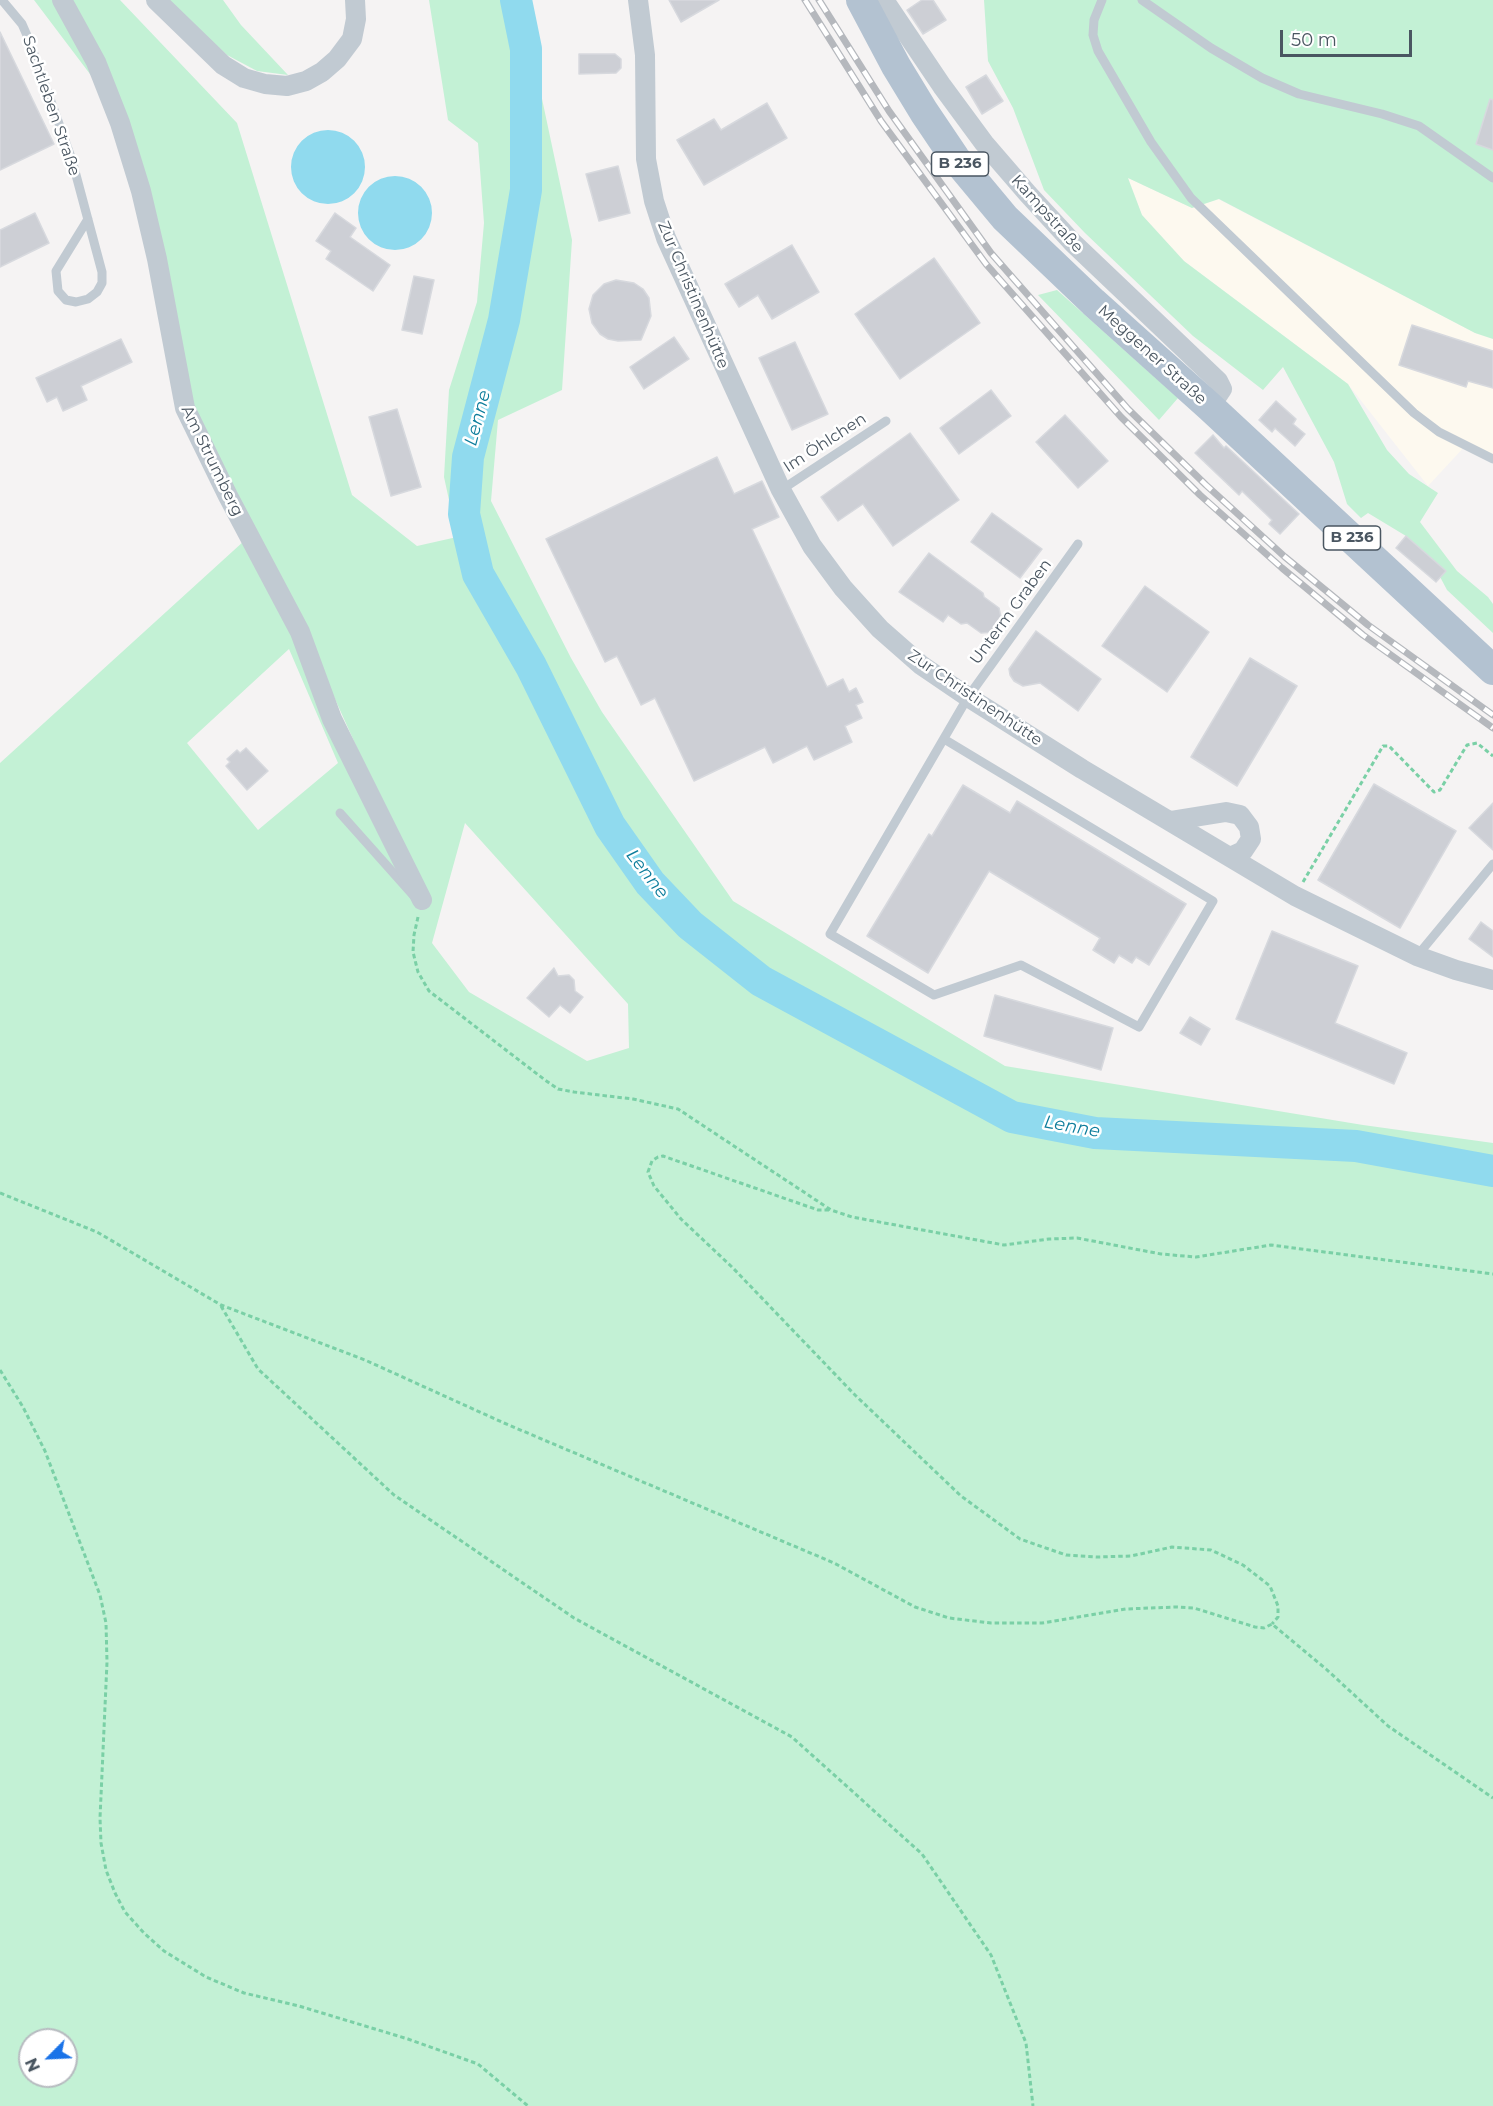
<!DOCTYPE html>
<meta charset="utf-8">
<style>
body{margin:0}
#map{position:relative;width:1493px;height:2106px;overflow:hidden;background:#f5f3f3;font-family:Montserrat,sans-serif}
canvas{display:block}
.north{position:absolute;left:18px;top:2028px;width:60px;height:60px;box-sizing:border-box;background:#fff;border:2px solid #b7bbc0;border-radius:50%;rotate:246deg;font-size:16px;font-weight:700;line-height:24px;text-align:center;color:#4a5661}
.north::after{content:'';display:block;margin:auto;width:21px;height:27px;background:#1a73e8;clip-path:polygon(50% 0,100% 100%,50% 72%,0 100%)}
.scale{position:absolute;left:1280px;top:30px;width:132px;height:27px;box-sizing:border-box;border:3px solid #4a5661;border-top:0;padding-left:8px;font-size:18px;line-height:21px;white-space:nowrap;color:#4a5661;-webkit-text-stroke:4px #fff;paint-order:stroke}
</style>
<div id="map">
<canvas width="1493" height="2106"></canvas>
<div class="north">N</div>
<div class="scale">50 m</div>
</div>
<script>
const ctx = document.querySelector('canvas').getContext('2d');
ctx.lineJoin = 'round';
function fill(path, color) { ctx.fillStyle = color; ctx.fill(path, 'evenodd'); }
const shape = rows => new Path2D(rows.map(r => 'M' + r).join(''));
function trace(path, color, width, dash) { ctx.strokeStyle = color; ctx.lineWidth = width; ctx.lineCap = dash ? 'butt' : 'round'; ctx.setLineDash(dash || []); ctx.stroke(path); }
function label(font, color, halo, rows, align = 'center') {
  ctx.font = font + ' Montserrat,sans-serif'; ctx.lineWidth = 5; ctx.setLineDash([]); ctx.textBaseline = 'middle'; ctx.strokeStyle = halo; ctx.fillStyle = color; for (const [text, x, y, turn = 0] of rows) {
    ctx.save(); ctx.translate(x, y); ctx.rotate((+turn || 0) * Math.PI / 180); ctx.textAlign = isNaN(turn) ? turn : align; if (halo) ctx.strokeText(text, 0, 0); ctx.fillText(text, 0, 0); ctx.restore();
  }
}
fill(shape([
 [1128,178,1192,208,1218,199,1475,333,1493,339,1493,461,1466,445,1428,486,1348,384,1184,261,1142,215]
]), '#fdf9ef');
fill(shape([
 [34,0,120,0,237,123,352,495,417,546,457,537,444,477,449,390,477,302,484,223,478,143,448,120,429,0,521,0,572,240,562,390,498,420,491,501,571,658,602,712,733,901,1005,1066,1363,1125,1493,1143,1493,2106,0,2106,0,763,244,541,386,812,293,606,185,394,127,123],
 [289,649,338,763,258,830,187,743],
 [465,823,628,1004,629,1048,587,1061,469,992,432,943],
 [30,2040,66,2040,66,2076,30,2076],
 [166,0,223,0,241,25,288,75,257,71,227,55],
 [984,0,1493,0,1493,339,1475,333,1219,199,1192,208,1128,178,1142,215,1184,261,1348,384,1387,450,1409,474,1438,493,1420,522,1457,571,1488,597,1493,604,1493,633,1447,590,1438,573,1406,536,1368,513,1361,518,1347,504,1334,462,1283,367,1263,390,1193,336,1085,233,1044,190,1013,108,988,61],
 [1057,290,1178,398,1159,420,1038,295]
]), '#c3f1d5');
fill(shape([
 '291 167a37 37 0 1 1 74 0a37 37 0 1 1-74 0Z',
 '358 213a37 37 0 1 1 74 0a37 37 0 1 1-74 0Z'
]), '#90daee');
trace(shape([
 [516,0,526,49,526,190,504,320,468,457,464,514,478,574,531,666,610,826,650,883,690,925,761,981,1012,1117,1095,1133,1356,1146,1493,1171]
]), '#90daee', 32);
const building = shape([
 [669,0,719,0,681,22,669,0],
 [922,0,933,0,946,20,923,34,907,10,922,0],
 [0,32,54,144,0,170,0,32],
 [579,54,615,54,621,59,621,68,616,73,579,74,579,54],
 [986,75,1003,101,982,114,966,87,986,75],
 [1490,99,1493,100,1493,150,1476,144,1490,99],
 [767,103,787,138,704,185,677,140,714,119,721,130,767,103],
 [618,166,630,213,599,221,586,174,618,166],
 [35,213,49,243,0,267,0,230,35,213],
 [335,213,356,228,350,237,390,265,373,291,326,259,331,251,316,241,335,213],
 [792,245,819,292,772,319,758,295,739,307,725,284,792,245],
 [934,258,980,323,900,379,855,314,934,258],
 [414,276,434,280,422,334,402,330,414,276],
 [616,280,634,283,643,289,649,298,651,316,641,340,618,341,608,339,600,334,592,323,589,309,593,295,604,284,616,280],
 [1412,325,1493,351,1493,388,1468,381,1466,387,1399,365,1412,325],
 [674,337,689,359,644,389,630,367,674,337],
 [121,339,132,362,81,386,87,400,63,411,57,397,47,402,36,378,121,339],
 [795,342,828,414,792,430,759,358,795,342],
 [991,390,1011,416,959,454,940,428,991,390],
 [1276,401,1296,419,1293,424,1305,434,1295,446,1275,428,1272,432,1259,420,1276,401],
 [397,409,421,487,391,496,369,417,397,409],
 [1065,415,1108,461,1078,488,1036,442,1065,415],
 [910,433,959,500,893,546,863,504,838,521,821,497,910,433],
 [1213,435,1224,448,1226,446,1299,514,1280,534,1269,524,1272,520,1242,491,1239,495,1195,453,1213,435],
 [717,457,734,494,762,481,779,517,752,529,827,687,843,679,849,692,856,688,863,702,856,705,862,718,845,726,852,742,814,760,807,746,773,763,765,747,694,781,655,698,641,705,617,656,605,662,546,539,717,457],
 [992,513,1042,549,1020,578,971,542,992,513],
 [1406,536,1446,571,1436,582,1396,548,1406,536],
 [929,553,983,593,984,597,999,608,1002,622,995,632,981,633,967,623,961,624,948,615,943,622,899,592,929,553],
 [1145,586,1209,632,1167,692,1102,646,1145,586],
 [1036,631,1101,679,1078,711,1040,683,1023,686,1014,681,1010,675,1009,669,1036,631],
 [1250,658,1297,686,1237,786,1191,757,1250,658],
 [246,748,268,771,247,790,226,766,230,762,227,759,237,750,240,753,246,748],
 [1374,784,1456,831,1400,928,1318,880,1374,784],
 [963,785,1010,813,1017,801,1186,904,1149,965,1136,957,1132,963,1119,955,1114,963,1093,950,1100,938,989,871,928,973,867,936,929,834,932,836,963,785],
 [1493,803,1493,850,1469,828,1493,803],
 [1481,922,1493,931,1493,957,1469,939,1481,922],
 [1272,931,1358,966,1335,1023,1407,1053,1394,1084,1236,1019,1272,931],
 [554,968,558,976,569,975,574,980,575,991,583,997,570,1013,560,1005,549,1017,527,998,554,968],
 [995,995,1113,1028,1101,1070,984,1036,995,995],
 [1190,1017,1210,1029,1201,1045,1180,1033,1190,1017]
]);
fill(building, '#cdcfd5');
trace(building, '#d7d9de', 1.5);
trace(shape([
 [1303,882,1383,746,1389,746,1434,792,1440,790,1467,745,1477,743,1493,756],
 [418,917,414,935,413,952,418,972,429,991,545,1080,558,1089,574,1092,633,1099,678,1109,831,1210,852,1217,1004,1245,1049,1239,1077,1238,1161,1254,1196,1257,1271,1245,1493,1274],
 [0,1193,97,1232,221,1305,365,1360,504,1423,834,1563,915,1607,949,1618,991,1623,1042,1623,1126,1609,1176,1607,1194,1608,1255,1627,1264,1628,1272,1624,1326,1669,1388,1726,1493,1798],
 [829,1210,818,1210,663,1156,658,1157,652,1161,648,1172,654,1186,681,1219,733,1268,855,1395,961,1496,1020,1539,1066,1555,1096,1557,1131,1556,1172,1547,1211,1550,1243,1565,1270,1586,1278,1606,1278,1617,1272,1624],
 [221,1306,258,1369,394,1495,574,1618,792,1737,922,1854,991,1955,1026,2043,1033,2106],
 [0,1370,23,1407,45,1451,100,1595,106,1623,107,1662,100,1818,101,1843,106,1870,115,1893,125,1912,144,1933,164,1951,206,1977,244,1993,299,2006,408,2039,478,2064,528,2106]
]), '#7ad0a6', 3, [4.5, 3]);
trace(shape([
 [2,0,22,24,29,40,72,160,102,272,102,283,97,292,88,299,76,302,66,300,58,291,56,271,88,219],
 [1102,0,1094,20,1093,35,1098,51,1151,142,1191,198,1414,413,1439,432,1493,459],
 [1142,0,1211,48,1262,78,1299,94,1382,114,1419,126,1493,178],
 [781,490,886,421],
 [944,739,1213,901,1139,1027,1021,965,934,995,830,934,968,697,1078,544],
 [340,813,413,895],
 [1417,956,1493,864]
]), '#c1cad2', 9);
trace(shape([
 [62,0,96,62,120,123,141,191,157,259,185,408,228,496,300,632,332,719,422,900],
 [156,0,223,65,244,78,265,84,287,86,306,81,322,72,337,59,352,39,356,19,355,0],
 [638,0,645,55,646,159,654,201,666,238,781,490,812,546,843,588,880,629,921,665,968,697,1082,769,1295,896,1417,956,1456,970,1493,980],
 [884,0,942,86,984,143,1028,194,1073,243,1218,381,1222,389,1210,407],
 [1170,821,1226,812,1240,815,1249,827,1251,839,1243,851,1230,857]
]), '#c1cad2', 20);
trace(shape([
 [861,0,896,66,924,112,955,158,1005,218,1093,302,1210,407,1493,670]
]), '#b3c2d1', 30);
const rail = shape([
 [805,0,881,121,986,264,1121,417,1200,495,1282,568,1363,635,1493,728],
 [819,0,889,111,991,253,1128,409,1206,485,1285,557,1368,625,1493,715]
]);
trace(rail, '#b5b8bd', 7);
trace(rail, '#fff', 4.5, [14]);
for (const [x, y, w] of [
 [960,164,57],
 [1352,538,57]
]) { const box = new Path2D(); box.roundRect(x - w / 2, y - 12, w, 24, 4.5); ctx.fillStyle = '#fff'; ctx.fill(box); trace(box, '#4a5661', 1.5); }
label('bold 15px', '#4a5661', null, [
 ["B 236",960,164],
 ["B 236",1352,538]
]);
label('16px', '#4a5661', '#fff', [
 ["Sachtleben Straße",51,106,71],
 ["Kampstraße",1047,214,48],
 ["Zur Christinenhütte",693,295,67],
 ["Meggener Straße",1152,355,42],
 ["Im Öhlchen",825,443,-33],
 ["Am Strumberg",212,461,64],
 ["Unterm Graben",1011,612,-54],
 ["Zur Christinenhütte",975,698,34]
]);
label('italic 18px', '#0c7c9b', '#fff', [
 ["Lenne",478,418,-75],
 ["Lenne",647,874,52],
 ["Lenne",1072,1127,10]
]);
</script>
